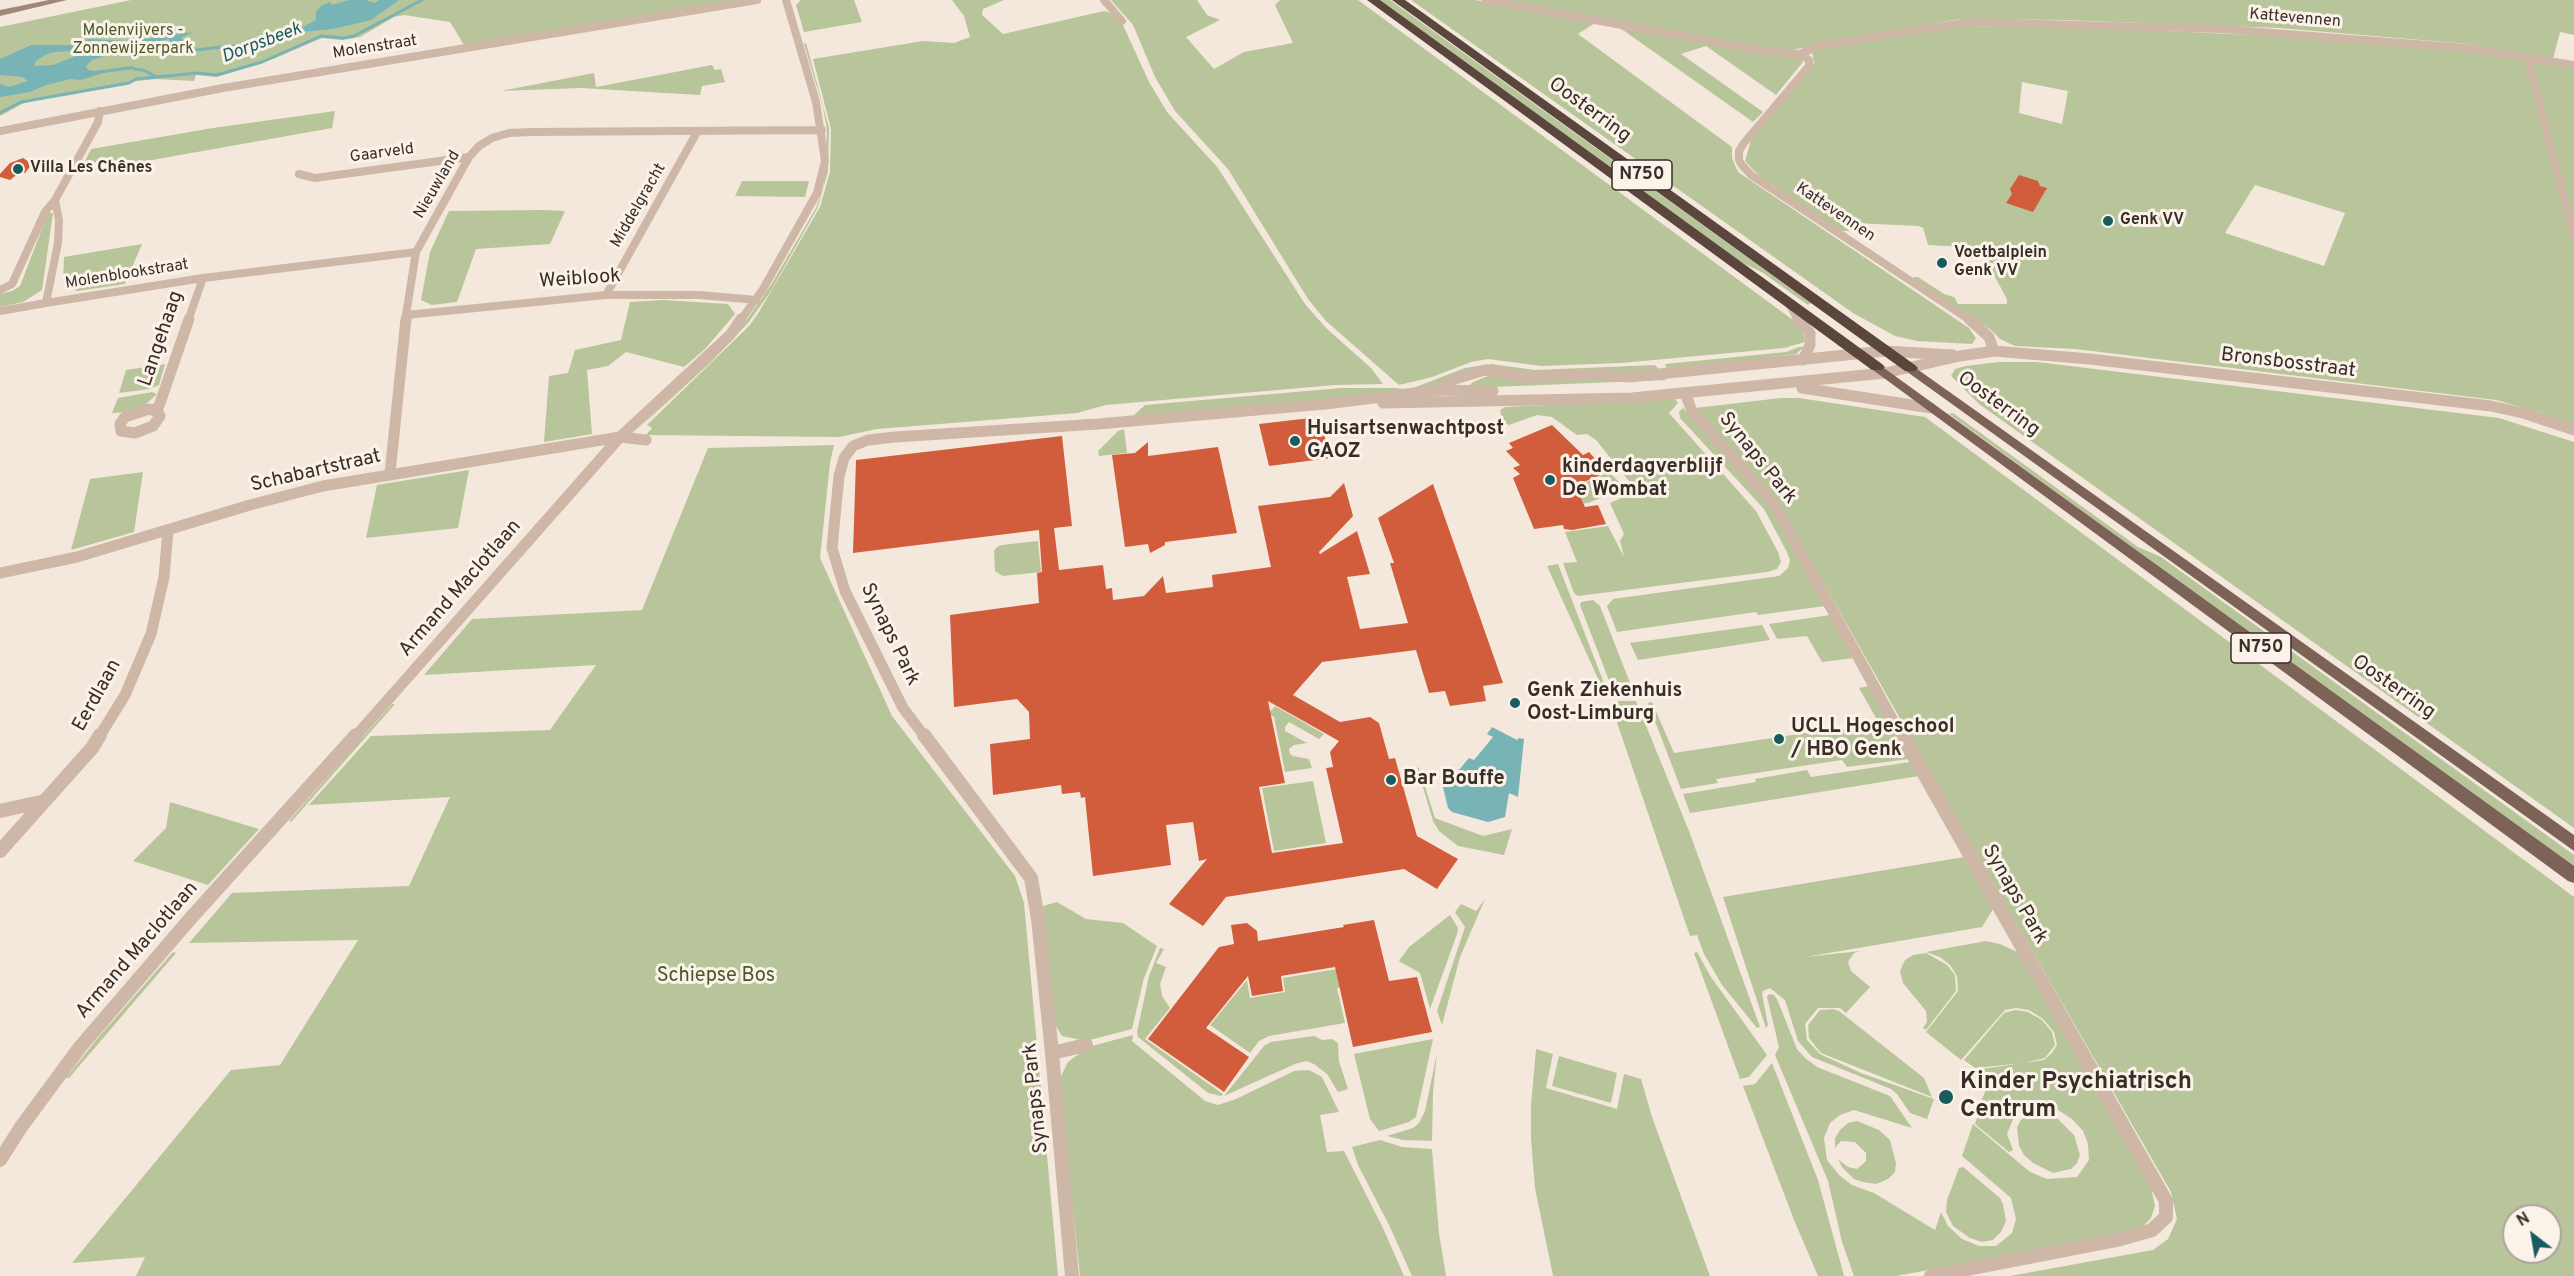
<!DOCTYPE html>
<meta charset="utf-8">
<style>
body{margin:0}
#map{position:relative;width:2574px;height:1276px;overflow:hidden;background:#f4e8dc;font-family:Overpass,sans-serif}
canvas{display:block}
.north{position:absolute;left:2502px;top:1204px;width:60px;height:60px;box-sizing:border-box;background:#fbf2e9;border:2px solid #ada39c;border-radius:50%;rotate:329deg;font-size:16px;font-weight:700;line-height:24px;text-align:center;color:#392d28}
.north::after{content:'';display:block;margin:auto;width:21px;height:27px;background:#195c5f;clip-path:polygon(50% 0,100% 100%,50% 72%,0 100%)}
</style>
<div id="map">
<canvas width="2574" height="1276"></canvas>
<div class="north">N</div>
</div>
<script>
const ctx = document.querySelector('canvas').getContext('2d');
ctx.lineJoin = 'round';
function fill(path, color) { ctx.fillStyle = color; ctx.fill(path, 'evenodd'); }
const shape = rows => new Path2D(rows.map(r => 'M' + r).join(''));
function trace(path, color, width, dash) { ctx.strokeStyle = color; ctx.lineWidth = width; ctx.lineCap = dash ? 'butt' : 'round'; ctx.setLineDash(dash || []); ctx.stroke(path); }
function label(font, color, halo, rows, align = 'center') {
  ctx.font = font + ' Overpass,sans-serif'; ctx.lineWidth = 6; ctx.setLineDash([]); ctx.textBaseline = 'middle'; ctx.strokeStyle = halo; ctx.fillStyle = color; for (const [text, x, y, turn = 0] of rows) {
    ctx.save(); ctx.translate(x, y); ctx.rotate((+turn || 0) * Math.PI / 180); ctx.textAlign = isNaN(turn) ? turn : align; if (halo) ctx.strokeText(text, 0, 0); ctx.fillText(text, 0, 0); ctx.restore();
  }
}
fill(shape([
 [131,0,740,0,464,45,450,22,404,15,394,17,360,37,342,40,322,38,273,59,216,77,196,75,194,81,156,79,129,82,24,103,0,116,0,27],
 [801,0,854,0,862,22,804,32,796,5],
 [952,0,1004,0,983,9,982,15,1003,34,1104,11,1113,14,1123,25,1149,82,1167,112,1218,168,1305,304,1326,328,1371,368,1383,384,1335,385,1106,405,1077,413,877,429,839,437,646,435,652,428,647,425,749,326,759,312,820,207,830,172,831,129,813,59,923,41,954,43,970,37,964,16],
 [1111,0,1197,0,1207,15,1220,20,1186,37,1214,69,1244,52,1293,43,1275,5,1280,0,1358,0,1797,323,1803,331,1805,342,1784,348,1621,363,1541,366,1488,359,1471,362,1432,377,1399,385,1326,321,1308,299,1228,169,1175,111,1155,77,1133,25],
 [1380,0,1390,0,1811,303,1808,305,1763,273,1739,261],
 [1411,0,1475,0,1595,23,1578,34,1732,147,1732,158,1738,172,1969,328,1976,338,1972,344,1917,341,1895,336,1853,313],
 [1501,0,2574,0,2574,35,2560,32,2553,59,2468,44,2279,28,2063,20,1959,19,1791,50,1760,48],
 [1960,26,2073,27,2254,35,2451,48,2574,67,2574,428,2541,413,2496,400,2075,349,2015,346,2000,339,1991,330,1914,279,1913,277,1918,277,1944,294,1954,297,1958,304,2007,304,2007,299,1979,248,1928,245,1923,228,1919,226,1853,223,1843,226,1850,231,1841,231,1759,176,1745,161,1751,140,1814,63,1812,51],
 [2022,82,2068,91,2062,124,2019,113],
 [2255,185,2345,213,2324,266,2225,233],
 [1620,28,1795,56,1802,59,1803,62,1776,95,1706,46,1681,54,1763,112,1753,122],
 [806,43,829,128,828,172,817,209,769,294,748,323,710,363,638,429,741,328,771,285,816,208,824,184,827,130,823,107,804,44],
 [712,65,715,70,721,69,725,82,702,86,700,95,581,88,501,91,594,73,596,87],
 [335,111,332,128,79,173,91,149,213,128],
 [742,181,809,181,805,197,735,196],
 [449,211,544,210,565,211,550,244,476,249,457,302,432,305,421,300,430,252],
 [48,213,53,213,42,290,23,302,0,307,0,294,12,291,20,286],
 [142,244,125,284,77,291,63,282,64,257],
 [663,300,728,304,735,314,705,349,684,367,626,352,608,366,587,370,592,434,544,442,549,376,568,373,575,350,621,340,630,302],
 [1799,347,1804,347,1796,354,1668,371,1665,364,1786,352],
 [1999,362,2037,362,2499,418,2574,442,2574,828,1979,404,1951,376,1955,369,1966,366],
 [165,364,159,385,150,389,119,393,126,370],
 [1491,364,1535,370,1655,365,1661,372,1538,374,1507,369,1439,386,1413,388,1465,368],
 [1488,376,1545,381,1664,376,1666,380,1467,388,1473,382],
 [1341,388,1395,388,1404,389,1406,392,1133,416,1145,405],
 [152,392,157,394,145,405,129,412,112,413,118,398],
 [1781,398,1799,398,1925,417,2574,897,2574,1276,2010,1276,2153,1250,2168,1239,2177,1219,2171,1192,1968,839,1779,504,1695,408],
 [2514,1216,2550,1216,2550,1252,2514,1252],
 [1675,399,1678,403,1669,413,1756,511,1778,552,1781,562,1777,569,1767,572,1578,596,1574,593,1563,563,1577,562,1565,532,1608,526,1624,557,1620,541,1624,534,1610,503,1637,491,1596,440,1587,434,1577,435,1552,417,1537,415,1509,425,1502,422,1500,410,1505,407],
 [1683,408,1768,504,1825,606,1758,615,1756,612,1617,632,1607,606,1613,599,1779,576,1788,568,1790,560,1787,552,1764,509,1680,418,1679,412],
 [1953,413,2138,547,2161,557,2574,855,2574,869,1949,414],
 [1124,429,1127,453,1099,456,1098,451,1118,431],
 [834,445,830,463,820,558,892,716,1015,876,1024,903,1058,1276,136,1276,145,1257,72,1263,231,1070,280,1065,358,940,189,943,232,893,409,886,450,797,309,805,371,736,550,730,596,665,424,675,472,619,642,610,708,448],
 [469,470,458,528,366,538,377,485],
 [143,472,134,532,71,550,90,479],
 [1609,472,1625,488,1588,503,1546,509,1543,501],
 [1038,541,1041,572,1003,576,995,571,994,551,997,547,1002,545],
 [1558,564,1607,691,1604,692,1547,566],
 [1593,600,1600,606,1632,688,1613,691,1580,605,1581,602],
 [1830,615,1854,658,1822,662,1807,636,1777,639,1769,624],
 [1762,625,1770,640,1638,660,1630,643],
 [1869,686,1909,759,1847,767,1842,760,1716,779,1718,783,1681,789,1648,703,1652,702,1674,753,1831,729,1832,731,1880,725,1859,688],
 [1617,701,1636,701,1689,831,1760,1027,1757,1028,1722,985,1704,954,1697,935,1690,936,1612,708,1617,704],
 [392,704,395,704,291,822,289,821],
 [1275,706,1324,734,1319,739,1289,722,1285,727,1285,731,1307,743,1294,745,1289,749,1290,754,1293,756,1309,759,1312,768,1285,772,1274,717,1268,714],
 [1910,762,1919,776,1690,813,1683,794,1756,782,1755,779,1807,770,1811,777],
 [1417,767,1419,768,1435,818,1483,836,1512,829,1504,855,1458,846,1439,831,1433,821],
 [1313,781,1326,843,1274,851,1262,788],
 [170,802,259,829,208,885,133,861,166,828],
 [1964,857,1993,909,1982,927,1805,957,1860,951,1854,953,1848,962,1851,971,1870,987,1846,1013,1840,1008,1818,1008,1805,1024,1807,1040,1820,1054,1861,1073,1934,1099,1927,1119,1910,1113,1897,1094,1891,1089,1812,1057,1798,1041,1785,1000,1770,988,1763,991,1762,994,1768,1025,1766,1028,1723,897],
 [1485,899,1460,957,1442,1025,1437,1011,1465,927,1455,912,1461,904,1476,911],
 [1057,902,1086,919,1123,923,1157,946,1144,978,1132,1029,1086,1041,1062,1036,1054,1023,1043,906],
 [1450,915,1458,928,1457,934,1430,1009,1420,973,1399,961,1409,947],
 [1986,941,2000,944,2017,952,2149,1178,2155,1206,2151,1218,2144,1225,2133,1230,1989,1259,1896,1276,1854,1276,1842,1242,1828,1181,1775,1055,1779,1047,1767,997,1769,994,1774,995,1777,999,1797,1049,1805,1058,1817,1067,1890,1096,1912,1128,1854,1110,1840,1115,1830,1123,1824,1138,1827,1160,1839,1175,1852,1185,1874,1193,1935,1230,1941,1212,1948,1226,1962,1239,1979,1246,1996,1246,2012,1233,2016,1219,2011,1198,1962,1156,1973,1124,2030,1172,2047,1179,2077,1177,2089,1160,2088,1144,2083,1131,2072,1119,2055,1108,2042,1105,1979,1106,1985,1092,1984,1082,1975,1070,2044,1060,2052,1053,2057,1045,2054,1032,2043,1019,2029,1010,2016,1008,2005,1010,1961,1060,1926,1032,1958,991,1957,976,1950,965,1940,957,1926,952],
 [1160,948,1164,949,1156,963,1166,967,1160,984,1162,996,1170,1008,1145,1039,1223,1094,1221,1096,1208,1093,1138,1037,1137,1032,1149,976],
 [173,952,176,953,69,1078,66,1078,97,1039],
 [1697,952,1711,977,1767,1055,1749,1077,1740,1079,1694,953],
 [1926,953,1947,965,1955,975,1956,991,1926,1030,1923,1028,1927,1022,1926,1011,1903,983,1900,971,1905,960,1913,955],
 [1337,969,1347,986,1337,988,1345,1023,1269,1036,1259,1041,1250,1053,1210,1025,1247,980,1250,998,1285,992,1283,978],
 [1833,1009,1839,1011,1924,1078,1932,1097,1821,1053,1809,1038,1808,1025,1820,1010],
 [2016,1010,2028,1012,2042,1020,2052,1032,2055,1045,2045,1058,2024,1063,1975,1068,1964,1060,2004,1013],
 [1133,1035,1132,1041,1205,1101,1218,1105,1236,1099,1294,1071,1309,1070,1322,1077,1339,1112,1320,1115,1327,1152,1344,1151,1383,1228,1404,1276,1080,1276,1059,1080,1068,1062,1088,1047],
 [1314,1036,1322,1040,1332,1039,1338,1043,1339,1061,1348,1089,1338,1092,1327,1074,1314,1064,1306,1061,1295,1064,1224,1096,1264,1046,1271,1042],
 [1433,1039,1416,1117,1409,1122,1379,1131,1370,1119,1354,1054],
 [1536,1049,1553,1054,1546,1088,1617,1109,1624,1074,1641,1079,1652,1117,1710,1276,1553,1276,1535,1188,1531,1139,1531,1106],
 [1437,1053,1433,1092,1432,1141,1403,1140,1387,1136,1413,1128,1419,1123,1425,1111],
 [1559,1056,1617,1073,1611,1103,1552,1086],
 [1772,1063,1818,1180,1844,1276,1818,1276,1794,1220,1743,1086,1755,1084],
 [2011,1111,2014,1117,2007,1134,2013,1150,2009,1152,1975,1124,1979,1112],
 [2036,1113,2057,1118,2074,1135,2080,1155,2077,1163,2071,1169,2053,1173,2033,1163,2024,1155,2019,1146,2017,1127,2021,1120,2027,1115],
 [1857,1121,1879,1130,1890,1140,1896,1163,1895,1172,1888,1179,1876,1184,1863,1182,1854,1179,1842,1167,1838,1159,1848,1167,1857,1169,1866,1161,1866,1153,1855,1142,1841,1141,1835,1148,1835,1138,1840,1130,1848,1123],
 [1380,1140,1402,1147,1432,1149,1439,1234,1446,1276,1412,1276,1389,1225,1358,1165,1352,1147],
 [1963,1167,2000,1198,2003,1204,2006,1221,2001,1232,1993,1240,1982,1242,1970,1238,1953,1226,1946,1212,1947,1200,1959,1168]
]), '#b8c59a');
fill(shape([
 [349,0,366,0,375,3,379,0,399,0,371,20,333,29,301,32,303,27,316,20,316,12,321,6,330,2,332,5],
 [193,32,181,38,183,40,176,44,172,45,169,39,139,45,92,60,86,66,88,70,94,71,132,66,134,69,103,73,81,80,71,79,46,85,30,92,0,97,0,84,9,87,28,81,22,77,0,75,0,59,31,45,75,45,88,39,131,41],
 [73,51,77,54,76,56,53,65,34,66,36,61,45,55,54,52],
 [1492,727,1517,740,1519,738,1524,739,1518,797,1509,793,1505,817,1488,822,1452,812,1448,808,1441,779,1448,783,1469,758,1474,760,1493,737,1487,734]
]), '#78b3b5');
trace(shape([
 [176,44,172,49,176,52,261,43,301,32],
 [134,69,143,70,155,76],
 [0,113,21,102,129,83,136,79,198,73,217,75,262,62,321,36,343,38,354,36,422,0]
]), '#78b3b5', 3);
fill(shape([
 [23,158,32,164,25,173,19,173,10,180,0,177,0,174,10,163],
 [2019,175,2038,181,2040,186,2047,188,2033,212,2006,203,2012,194,2010,189],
 [1319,417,1331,458,1269,466,1259,424],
 [1552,425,1583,455,1589,452,1607,472,1575,486,1585,507,1598,505,1606,524,1572,530,1564,529,1563,525,1534,529,1513,478,1520,474,1513,468,1520,465,1506,451,1513,448,1509,443],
 [1062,436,1072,526,1054,528,1059,570,1103,565,1106,589,1112,588,1113,600,1144,596,1163,576,1166,593,1213,587,1212,575,1271,567,1258,506,1330,497,1344,483,1353,516,1319,552,1320,554,1357,531,1370,574,1347,577,1360,629,1408,623,1390,563,1394,563,1378,518,1433,484,1503,683,1483,686,1486,701,1450,706,1445,691,1429,693,1416,650,1322,662,1293,695,1340,722,1370,717,1379,723,1389,759,1395,758,1417,836,1458,859,1437,889,1404,869,1226,897,1203,926,1169,904,1207,859,1199,861,1193,822,1166,825,1171,865,1093,876,1085,797,1081,798,1080,792,1062,794,1061,785,993,795,990,744,1030,739,1029,712,1017,699,954,707,950,615,1039,603,1037,573,1042,572,1039,530,853,553,856,460],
 [1268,701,1339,741,1330,752,1333,767,1326,768,1343,843,1272,853,1259,787,1285,783],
 [1148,442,1148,456,1218,447,1237,533,1165,542,1165,545,1150,553,1148,544,1125,547,1112,455,1135,453],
 [1374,920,1389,981,1417,977,1432,1032,1353,1047,1335,967,1281,976,1283,991,1252,996,1248,976,1206,1028,1249,1057,1224,1092,1148,1039,1219,947,1234,944,1231,925,1247,923,1257,931,1258,941,1344,927,1343,925]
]), '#d15d3d');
trace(shape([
 [1104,0,1122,21],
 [1485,0,1759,50,1800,54,1809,60,1809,66,1744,143,1739,151,1739,160,1742,165,1751,175,1971,321],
 [1800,54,1818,46,1969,22,2222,29,2467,48,2574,65],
 [2527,57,2574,235],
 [100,111,98,122,55,200,59,220,58,243,46,303,203,278,416,252],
 [0,131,223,88,757,0],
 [299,174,315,178,469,157],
 [0,290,12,284,45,212,55,200],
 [606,295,697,132],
 [1789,304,1799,321],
 [0,311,46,303],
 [406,315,606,295,700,295,756,300],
 [188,321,203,278],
 [405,321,416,252,469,157,479,146,492,138,509,133,532,132,822,130],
 [740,321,763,289,817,193,825,161,816,102,786,0]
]), '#ceb7a6', 8);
trace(shape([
 [1797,319,1810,333,1810,345,1803,360],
 [1969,319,1989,337,1994,351],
 [1802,388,1931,408],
 [1438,391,1455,379,1485,370,1526,377,1600,374,1629,377,1885,351,1953,355],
 [1685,393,1692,411,1774,504,1902,737],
 [1383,403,1632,398,1885,373,1960,356,1994,351,2090,359,2491,406,2523,413,2574,430],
 [149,409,158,412,160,416,153,426,135,433,121,431,120,424,125,417,149,409],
 [154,410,159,406,189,319],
 [390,473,406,319],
 [0,573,77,557,250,505,323,486,620,437,646,440],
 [99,737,125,695,151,634,164,577,168,530],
 [355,737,620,437,730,335,741,319],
 [925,737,903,708,845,591,832,548,839,476,844,458,853,446,868,440,895,437,1098,424,1325,404,1439,390,1493,391]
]), '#ceb7a6', 11);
trace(shape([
 [924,735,1031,878,1038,919,1052,1053,1072,1276],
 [1902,735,2166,1201,2166,1217,2152,1230,2117,1240,1931,1276],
 [0,811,45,801],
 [0,851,92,748,100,735],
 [1052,1053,1086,1045],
 [0,1160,21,1127,80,1047,190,919,356,735]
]), '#ceb7a6', 14);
fill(shape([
 [49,0,67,0,0,16,0,10,49,0]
]), '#a28677');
fill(shape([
 [1877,363,2574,866,2574,883,2568,881,1873,370,1871,367,1877,363],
 [1910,364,2574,835,2574,851,1906,371,1904,368,1906,365,1910,364]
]), '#7d6357');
fill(shape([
 [1367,0,1380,0,1882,364,1885,367,1882,370,1872,370,1367,0],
 [1392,0,1405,0,1915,365,1918,368,1915,371,1905,371,1392,0]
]), '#5b463e');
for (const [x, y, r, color] of [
 [18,169,6,"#195c5f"],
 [2108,221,6,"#195c5f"],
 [1942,263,6,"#195c5f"],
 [1295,441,6,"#195c5f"],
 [1550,480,6,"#195c5f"],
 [1515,703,6,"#195c5f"],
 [1779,739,6,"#195c5f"],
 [1391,780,6,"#195c5f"],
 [1946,1097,8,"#195c5f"]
]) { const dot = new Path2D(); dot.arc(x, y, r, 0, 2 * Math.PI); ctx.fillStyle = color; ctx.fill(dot); trace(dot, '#fbf2e9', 2); }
label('16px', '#392d28', '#fbf2e9', [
 ["Kattevennen",2295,19,5],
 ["Molenstraat",375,48,-9],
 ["Gaarveld",382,154,-8],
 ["Nieuwland",438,185,-60],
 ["Middelgracht",639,206,-60],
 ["Kattevennen",1835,213,34],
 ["Molenblookstraat",127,275,-9]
]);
label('16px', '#495a29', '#fbf2e9', [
 ["Molenvijvers -",133,32],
 ["Zonnewijzerpark",133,50]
]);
label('bold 16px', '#392d28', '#fbf2e9', [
 ["Villa Les Chênes",30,169],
 ["Genk VV",2120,221],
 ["Voetbalplein",1954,254],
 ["Genk VV",1954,272]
], 'left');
label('italic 18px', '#195c5f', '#fbf2e9', [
 ["Dorpsbeek",262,44,-21]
]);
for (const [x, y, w] of [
 [1642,175,60],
 [2261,648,60]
]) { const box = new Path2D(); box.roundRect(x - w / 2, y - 15, w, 30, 4.5); ctx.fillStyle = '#fbf2e9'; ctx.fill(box); trace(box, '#392d28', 1.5); }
label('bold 18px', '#392d28', null, [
 ["N750",1642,175],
 ["N750",2261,648]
]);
label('20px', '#392d28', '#fbf2e9', [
 ["Oosterring",1589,111,36],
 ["Weiblook",580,280,-4],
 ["Langehaag",162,339,-71],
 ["Bronsbosstraat",2288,364,7],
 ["Oosterring",1998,405,36],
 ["Synaps Park",1757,459,51],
 ["Schabartstraat",316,472,-13],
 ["Armand Maclotlaan",461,589,-49],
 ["Synaps Park",889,635,64],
 ["Oosterring",2393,688,35],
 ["Eerdlaan",98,696,-61],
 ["Synaps Park",2014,895,60],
 ["Armand Maclotlaan",138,951,-49],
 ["Synaps Park",1037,1098,-96]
]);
label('bold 20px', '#392d28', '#fbf2e9', [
 ["Huisartsenwachtpost",1307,430],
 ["GAOZ",1307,453],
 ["kinderdagverblijf",1562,468],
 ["De Wombat",1562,491],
 ["Genk Ziekenhuis",1527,692],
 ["Oost-Limburg",1527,715],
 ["UCLL Hogeschool",1791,728],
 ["/ HBO Genk",1791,751],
 ["Bar Bouffe",1403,780]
], 'left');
label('20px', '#495a29', '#fbf2e9', [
 ["Schiepse Bos",716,977]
]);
label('bold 24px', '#392d28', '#fbf2e9', [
 ["Kinder Psychiatrisch",1960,1083],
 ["Centrum",1960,1111]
], 'left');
</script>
